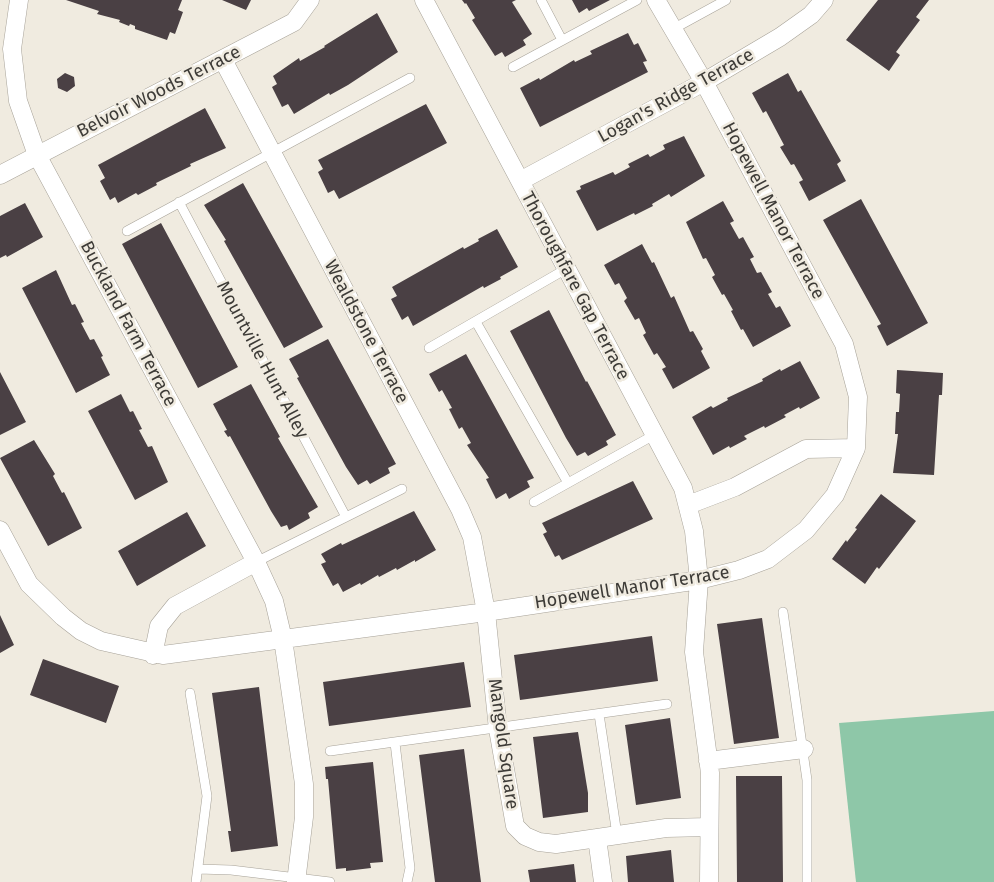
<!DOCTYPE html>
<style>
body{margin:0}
canvas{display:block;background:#f0ebe0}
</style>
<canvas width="994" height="882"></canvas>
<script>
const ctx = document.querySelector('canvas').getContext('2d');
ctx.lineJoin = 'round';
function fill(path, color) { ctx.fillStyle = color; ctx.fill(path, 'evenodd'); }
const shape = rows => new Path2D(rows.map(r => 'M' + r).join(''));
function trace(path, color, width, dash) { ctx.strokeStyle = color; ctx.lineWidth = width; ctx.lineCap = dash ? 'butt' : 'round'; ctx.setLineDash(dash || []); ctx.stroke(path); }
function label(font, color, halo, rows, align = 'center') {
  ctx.font = font + ' "Fira Sans",sans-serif'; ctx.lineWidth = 5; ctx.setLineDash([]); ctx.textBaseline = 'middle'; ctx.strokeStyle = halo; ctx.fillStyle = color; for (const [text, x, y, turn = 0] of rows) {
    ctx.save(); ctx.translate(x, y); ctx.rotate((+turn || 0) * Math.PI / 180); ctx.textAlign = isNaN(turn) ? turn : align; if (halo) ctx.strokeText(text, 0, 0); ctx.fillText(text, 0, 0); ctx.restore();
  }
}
fill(shape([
 [994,711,994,882,856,882,839,723]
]), '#8ec7a8');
fill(shape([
 [66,0,182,0,178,10,183,12,175,34,170,32,167,40,135,29,135,26,130,24,129,26,119,22,120,20,97,14,99,11],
 [222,0,251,0,246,10],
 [462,0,516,0,512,2,532,34,523,40,526,45,505,57,502,52,495,56,472,20,475,18,466,3,465,4],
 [572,0,610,0,589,11,587,8,579,13],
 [878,0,929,0,916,17,920,20,896,52,900,55,889,71,846,40],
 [377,13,398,52,348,85,330,95,329,93,294,114,288,104,282,107,272,87,277,84,273,76,299,58,300,61,325,47,324,46],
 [628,33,634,45,638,43,647,61,643,62,648,72,540,127,520,88,539,78,540,80,574,60,575,62,592,54,590,51],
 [65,73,74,77,75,86,67,92,58,88,57,79],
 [788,73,798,92,801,90,841,161,837,164,846,181,809,201,799,182,803,180,794,164,791,165,780,147,784,145,766,111,763,113,752,93],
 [426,104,447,143,339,199,334,190,328,193,318,172,323,169,318,160],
 [205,108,226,148,190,164,191,166,156,183,157,185,138,195,136,193,118,203,115,197,110,200,100,181,105,178,98,165],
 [684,136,705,176,671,197,669,194,652,204,653,206,635,215,634,213,597,231,576,191,581,189,580,186,613,172,615,175,630,167,628,164,648,154,650,157,665,149,663,145],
 [243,183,323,327,284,348,224,241,226,240,204,205],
 [861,199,928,323,887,346,877,326,881,324,823,220],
 [723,201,734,221,730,223,739,239,743,237,754,257,750,259,757,273,761,272,772,292,768,294,776,308,780,306,791,326,753,347,743,329,741,330,731,311,733,310,724,294,722,295,712,277,715,275,706,258,703,259,686,222],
 [25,203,43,237,7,257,6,255,0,258,0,216],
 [161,223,238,367,198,388,122,244],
 [497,229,518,267,500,277,501,279,484,288,483,286,413,326,408,316,402,320,391,299,397,296,392,287,463,247,464,249,479,241,478,239],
 [642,244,652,263,654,262,671,298,674,296,690,332,693,331,703,349,701,351,710,368,673,389,662,369,666,367,657,353,654,355,643,335,646,333,639,318,635,320,624,301,627,298,619,283,615,285,604,265],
 [56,270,72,305,75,304,84,322,81,323,90,340,94,339,103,356,101,357,110,375,76,393,22,288],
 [549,310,586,382,587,381,616,435,606,441,608,445,588,456,585,452,577,456,566,438,510,331],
 [328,339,396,464,388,468,390,473,370,484,367,480,358,485,346,467,297,378,299,377,289,359],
 [466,354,534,478,527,481,530,487,509,499,506,493,496,499,486,479,489,478,467,445,471,443,462,427,459,429,449,409,452,408,442,390,439,392,429,374],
 [800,361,820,398,800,409,799,407,784,415,786,417,765,428,764,426,744,436,747,439,730,448,729,446,713,455,692,417,711,406,713,408,728,400,727,398,763,381,762,379,780,369,781,371],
 [897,370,943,373,942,395,939,395,934,475,893,473,898,434,895,434,896,412,899,412,900,394,896,393],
 [0,372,26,422,0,435],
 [251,384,280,437,278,438,286,452,318,507,308,513,310,518,289,530,287,525,281,527,271,511,230,436,228,437,224,431,227,430,213,404],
 [121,394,130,412,133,411,142,429,139,430,148,447,152,446,168,482,135,500,88,411],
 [34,440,55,474,53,476,62,493,64,492,82,528,48,546,0,458],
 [633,481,653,519,562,560,559,555,555,557,543,534,547,532,542,523],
 [881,494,916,521,879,569,877,567,865,584,832,559,846,540,847,542,857,529,855,528],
 [414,511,436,550,415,562,415,560,397,570,396,568,379,577,378,575,361,585,360,583,343,592,338,583,333,586,321,564,326,562,321,554,341,543,342,545],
 [187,512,206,546,137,586,118,551],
 [0,615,14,645,0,653],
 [762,618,779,738,734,744,717,624],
 [652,636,658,681,520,700,514,655],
 [43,659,119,686,106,723,30,695],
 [464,662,471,707,329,726,323,682],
 [259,687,278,846,231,852,228,831,231,831,212,693],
 [670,718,681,798,636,805,625,725],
 [578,732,588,793,588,812,543,818,533,737],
 [464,749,481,882,435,882,419,755],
 [373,762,383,862,370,863,371,868,346,871,346,868,336,869,328,779,326,779,325,767],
 [736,776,782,776,783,882,737,882],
 [671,850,674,882,628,882,626,856],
 [574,864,576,882,530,882,528,870]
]), '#4a4044');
const lane = shape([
 [541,0,562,40],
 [673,29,726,0],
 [513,67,637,0],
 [179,202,346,517],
 [127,231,410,78],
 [476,322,568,483],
 [429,348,566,269],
 [534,502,654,435],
 [256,562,402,489],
 [783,612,807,780,807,882],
 [190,693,207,796,196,882],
 [599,714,617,835],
 [395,743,410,868,407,882],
 [330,751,667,704],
 [198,869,231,870,330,882]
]);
const street = shape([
 [19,0,12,49,18,101,37,155,256,562,274,601,283,639,304,784,304,817,296,882],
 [424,0,683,488,694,531,699,580,694,652,710,773,709,882],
 [223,60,460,509,472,537,486,612,498,729,515,826,525,836,539,842,556,844,666,828,709,827],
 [0,175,294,22,310,0],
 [520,181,704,82,780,37,811,15,824,0],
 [688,505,735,487,806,449,856,448],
 [0,530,29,584,63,617,81,631,101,641,163,655,486,612,699,580,739,570,768,559,806,530,835,495,856,448,858,397,844,344,704,82,656,0],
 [153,655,159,626,175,606,256,562],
 [708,761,804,749],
 [597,838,603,882]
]);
trace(lane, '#a7a298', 10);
trace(street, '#a7a298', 19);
trace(lane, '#fff', 9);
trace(street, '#fff', 18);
label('18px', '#3d3b37', '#f0ebe0', [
 ["Belvoir Woods Terrace",159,92,-27],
 ["Logan's Ridge Terrace",676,96,-29],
 ["Hopewell Manor Terrace",773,211,62],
 ["Thoroughfare Gap Terrace",575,286,62],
 ["Buckland Farm Terrace",128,324,62],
 ["Wealdstone Terrace",366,332,62],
 ["Mountville Hunt Alley",262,360,62],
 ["Hopewell Manor Terrace",632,588,-9],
 ["Mangold Square",503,744,82]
]);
</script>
